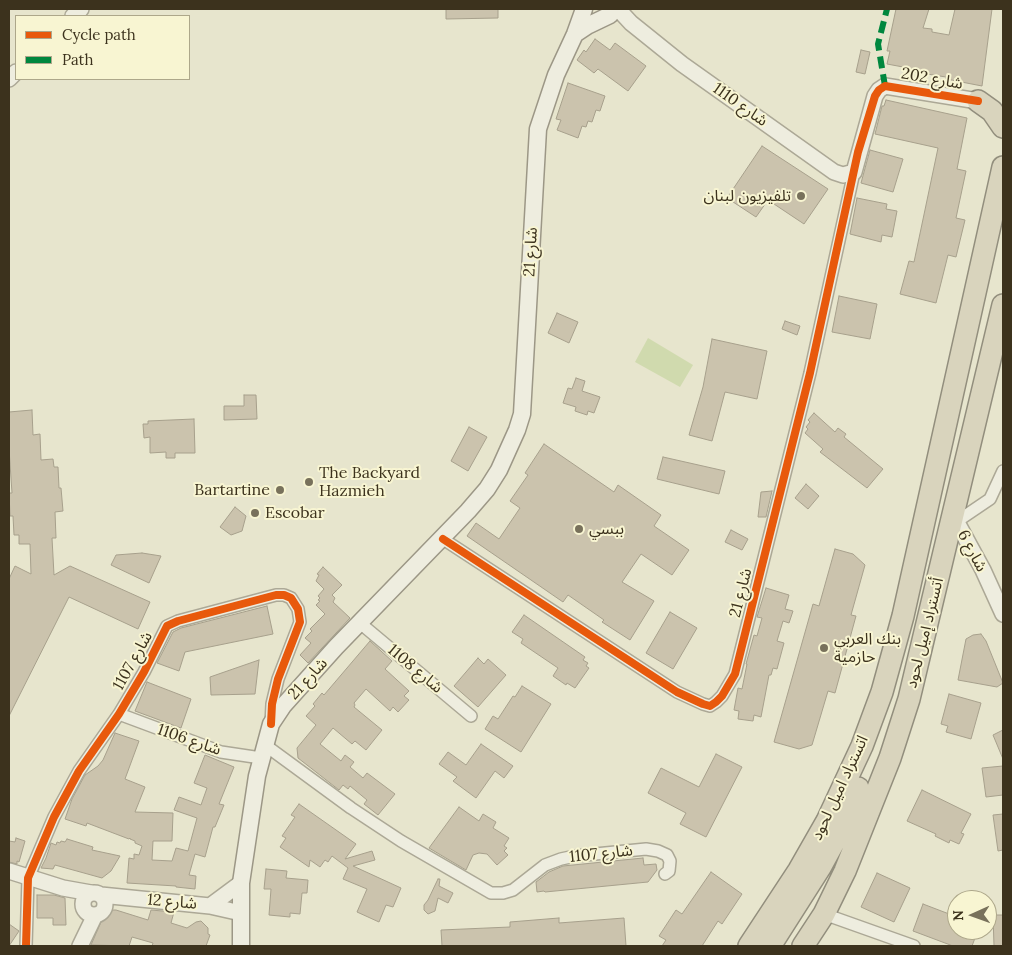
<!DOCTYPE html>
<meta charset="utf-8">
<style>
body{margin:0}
#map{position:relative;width:1012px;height:955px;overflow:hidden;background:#e7e5cd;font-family:Lora,serif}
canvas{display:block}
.frame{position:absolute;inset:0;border:10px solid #3c321d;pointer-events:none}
.legend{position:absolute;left:15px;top:15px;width:175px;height:65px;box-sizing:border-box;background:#f8f5d2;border:1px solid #ada78a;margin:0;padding:6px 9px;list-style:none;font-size:15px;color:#3c321d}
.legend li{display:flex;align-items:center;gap:10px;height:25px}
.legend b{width:25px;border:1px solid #ada78a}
.north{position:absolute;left:947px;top:890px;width:50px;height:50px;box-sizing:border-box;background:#f8f5d2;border:1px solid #ada78a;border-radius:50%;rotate:268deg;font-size:14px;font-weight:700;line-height:20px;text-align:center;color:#3c321d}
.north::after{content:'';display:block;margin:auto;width:18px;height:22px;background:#78715b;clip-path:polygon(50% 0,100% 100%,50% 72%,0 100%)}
</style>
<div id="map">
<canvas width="1012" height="955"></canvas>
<div class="frame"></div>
<ul class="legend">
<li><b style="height:6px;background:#e8590c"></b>Cycle path</li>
<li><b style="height:6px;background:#00873e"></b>Path</li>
</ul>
<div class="north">N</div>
</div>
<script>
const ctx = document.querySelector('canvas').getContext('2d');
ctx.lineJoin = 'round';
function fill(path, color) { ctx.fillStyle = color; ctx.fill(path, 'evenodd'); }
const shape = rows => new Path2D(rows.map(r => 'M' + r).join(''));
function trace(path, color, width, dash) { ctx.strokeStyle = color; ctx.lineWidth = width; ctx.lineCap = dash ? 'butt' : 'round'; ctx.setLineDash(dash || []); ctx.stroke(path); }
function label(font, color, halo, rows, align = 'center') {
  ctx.font = font + ' Lora,"Noto Sans Arabic",serif'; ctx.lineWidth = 4; ctx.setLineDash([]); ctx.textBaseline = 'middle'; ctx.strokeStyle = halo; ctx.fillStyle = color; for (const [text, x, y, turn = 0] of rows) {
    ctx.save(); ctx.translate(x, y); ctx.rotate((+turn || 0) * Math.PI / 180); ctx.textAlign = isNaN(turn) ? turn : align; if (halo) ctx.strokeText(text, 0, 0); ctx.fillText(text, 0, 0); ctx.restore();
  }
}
fill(shape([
 [648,338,693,365,680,387,635,362]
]), '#d0daae');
const building = shape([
 [446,9,498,9,498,18,446,19,446,9],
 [896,9,929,9,923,28,932,29,932,32,949,35,955,9,992,9,982,86,946,79,946,77,902,70,903,67,887,64,890,51,887,51,896,9],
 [595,39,610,50,615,43,646,66,628,91,598,69,594,73,577,60,584,50,586,52,595,39],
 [861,50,870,52,865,74,856,72,861,50],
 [568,83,605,96,600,111,596,110,592,122,588,121,586,127,582,126,578,138,557,130,561,120,556,119,568,83],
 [886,100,967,118,957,169,966,171,956,218,965,220,956,257,948,255,936,303,900,294,909,261,914,262,938,148,875,134,882,106,884,106,886,100],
 [762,146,828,189,804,224,768,200,756,217,727,198,762,146],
 [870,150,903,159,893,192,861,183,870,150],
 [857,198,887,204,886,209,897,211,892,237,882,235,881,242,850,234,857,198],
 [839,296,877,304,870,339,832,332,839,296],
 [557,313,578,322,569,343,548,333,557,313],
 [785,321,800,326,797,335,782,329,785,321],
 [712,339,767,351,757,399,725,392,712,441,689,435,703,387,712,339],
 [576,378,585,381,582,391,600,397,594,413,588,411,587,415,575,411,576,407,563,403,568,388,572,389,576,378],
 [244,395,256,395,257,419,224,420,224,406,244,406,244,395],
 [32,410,33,435,40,434,41,460,53,459,54,467,58,467,59,488,61,488,63,511,55,512,56,538,52,538,54,575,70,566,150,602,138,629,69,597,9,716,9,579,15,566,31,574,30,544,19,544,19,535,14,535,13,516,10,516,9,493,12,493,9,449,9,412,32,410],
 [814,413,835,432,838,428,846,434,844,437,883,469,867,488,820,452,823,449,805,433,808,429,806,427,810,422,808,420,814,413],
 [194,419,195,453,175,453,175,458,166,458,166,452,150,453,150,437,144,438,143,424,148,424,148,421,194,419],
 [469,427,487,437,468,471,451,461,469,427],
 [544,444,614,492,618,485,661,515,654,526,689,550,672,575,641,554,622,582,654,601,630,640,602,622,604,620,568,595,563,602,467,536,476,523,499,539,520,508,510,501,528,475,525,473,544,444],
 [663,457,725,471,719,494,657,479,663,457],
 [806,484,819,496,808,509,795,498,806,484],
 [772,491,766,517,758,517,761,492,772,491],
 [235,507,246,516,242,531,231,535,220,527,235,507],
 [731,530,748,539,742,550,725,542,731,530],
 [835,549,853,554,865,565,851,615,856,616,835,693,828,691,812,745,799,749,774,742,813,604,819,606,835,549],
 [142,553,161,556,149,583,111,565,116,555,142,553],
 [323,567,342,585,332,595,335,598,333,602,350,618,308,663,300,655,311,643,305,638,312,631,310,629,325,614,316,605,320,601,318,600,320,598,318,596,324,589,316,581,319,575,317,574,323,567],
 [766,588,789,595,785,609,793,611,789,623,783,621,777,641,784,643,777,669,773,668,771,675,769,675,761,717,754,715,753,721,738,719,739,711,734,710,738,688,742,689,747,664,746,664,754,635,757,636,762,618,757,617,766,588],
 [267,606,273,634,185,652,179,671,157,663,173,632,181,628,267,606],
 [670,612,697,628,673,669,646,653,670,612],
 [524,615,585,657,583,660,588,663,586,666,589,668,575,688,567,683,566,685,553,676,558,668,521,643,523,639,512,632,524,615],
 [981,634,986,641,1003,683,997,687,958,680,966,639,973,635,981,634],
 [370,641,392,661,385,669,409,691,404,696,409,700,398,712,393,707,390,711,366,689,354,703,355,705,354,707,382,730,366,750,355,741,352,744,333,728,320,744,341,761,345,755,354,762,350,767,363,778,367,773,395,794,378,815,364,804,367,800,350,786,348,789,343,785,339,790,298,758,297,748,316,725,306,716,315,706,313,704,322,693,324,695,370,641],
 [478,658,484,664,488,659,506,675,478,707,454,686,478,658],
 [259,660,255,694,211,695,210,677,259,660],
 [147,682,191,699,181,728,135,711,147,682],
 [522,686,551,704,521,752,485,729,493,716,498,719,513,696,515,697,522,686],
 [949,694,981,703,971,739,946,732,948,726,941,724,949,694],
 [1003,730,1003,759,993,735,1003,730],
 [115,733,139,741,125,779,145,787,135,812,173,813,172,841,153,841,152,860,172,861,176,848,188,851,197,818,174,810,179,797,201,805,207,788,194,783,205,755,234,767,219,804,224,805,215,827,213,827,205,857,195,854,189,875,196,876,195,889,176,887,176,886,127,883,129,858,134,859,134,854,139,855,142,846,135,843,135,841,130,839,130,838,129,839,87,823,86,826,65,819,72,799,85,775,98,766,103,760,115,733],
 [481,744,513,766,504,778,495,771,476,798,453,781,457,777,439,764,448,752,466,765,481,744],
 [716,754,742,767,706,837,680,824,686,813,648,793,661,768,699,787,716,754],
 [1003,766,1003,795,986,797,982,768,1003,766],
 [922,790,971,814,961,833,964,834,959,844,950,840,949,843,935,836,936,834,907,821,922,790],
 [299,804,356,844,345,859,372,851,375,860,353,866,401,888,393,907,386,905,379,922,357,912,367,889,343,879,348,868,332,856,328,862,325,860,320,867,310,860,309,867,280,847,286,838,282,836,295,817,291,815,299,804],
 [459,807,479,821,483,814,496,822,493,828,509,838,504,846,507,848,504,851,508,855,497,865,487,854,479,853,473,855,466,870,429,848,459,807],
 [1003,814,1003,850,998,851,993,815,1003,814],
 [16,838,25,841,19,862,17,861,17,864,9,862,9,841,15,842,16,838],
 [67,839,93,847,92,850,120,856,111,871,102,878,55,865,53,869,41,868,46,858,51,843,56,845,57,842,60,843,61,841,65,842,67,839],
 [643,858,644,865,656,864,657,870,648,882,545,892,544,891,537,892,536,882,549,872,563,866,643,858],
 [266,869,287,871,286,878,308,880,307,893,302,893,300,914,290,913,290,917,269,915,271,889,264,889,266,869],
 [711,872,742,894,722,924,718,921,702,946,662,946,666,940,659,936,676,910,682,914,711,872],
 [877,873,910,888,894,922,861,907,877,873],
 [438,879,440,879,439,886,453,893,448,903,438,898,435,911,428,914,424,910,424,905,428,900,438,879],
 [37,895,54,895,65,898,66,925,53,925,53,918,37,918,37,895],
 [923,904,957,917,957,930,978,930,972,946,953,946,913,931,923,904],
 [112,910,116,910,148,920,151,910,174,912,171,923,187,928,196,922,201,921,208,928,208,934,210,935,206,946,152,946,153,943,132,937,129,946,91,945,104,915,112,910],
 [993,915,1003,915,1003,946,994,946,993,915],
 [559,918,559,923,624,918,626,946,442,946,441,930,510,927,510,922,559,918],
 [9,924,19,931,9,946,9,924]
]);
fill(building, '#cbc3ad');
trace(building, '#a7a08c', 1);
const minor = shape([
 [956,522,990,499,1003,471],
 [443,539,677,692,703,704,710,706,716,702,722,696,735,674,810,373,854,172],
 [360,623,471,716],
 [119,714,221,752,261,758],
 [265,745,351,808,401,841,491,893,503,893,513,890,545,865,561,859,575,856,646,849,658,851,667,855,670,861,669,871,665,874],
 [824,914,914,946],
 [26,946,28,878,54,817,79,771,119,714,144,672,167,626,178,621,276,595,284,595,291,598,298,609,300,622,278,679,272,704,271,723]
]);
const tertiary = shape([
 [618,9,631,23,682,64,834,172,843,175,854,172,875,96,879,90,885,86,978,101],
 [73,16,81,9],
 [9,79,16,72],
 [953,515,983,570,1003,614],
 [9,871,63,888,91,893],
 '83 904a11 11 0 1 1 22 0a11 11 0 1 1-22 0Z',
 [101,895,210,906,241,913],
 [210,906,241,883],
 [80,946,95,915]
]);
const secondary = shape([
 [575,34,587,26,610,15],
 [241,946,241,883,257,776,271,724,283,706,336,647,468,511,487,489,499,470,517,430,522,414,538,129,556,75,575,34,584,9]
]);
const motorway = shape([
 [978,101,992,111,1003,127],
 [749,946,799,870,827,821,862,746,882,692,903,616,1003,167],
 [770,946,821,866,839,833,858,788],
 [803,946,824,914,845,871,890,758,909,699,1003,305]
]);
trace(minor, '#aca896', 14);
trace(tertiary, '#aca896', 18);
trace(secondary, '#9c9786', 19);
trace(motorway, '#928e7d', 24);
trace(minor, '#eeeddf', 11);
trace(tertiary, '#eeeddf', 15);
trace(secondary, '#eeeddf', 16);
trace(motorway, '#d9d4bd', 21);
trace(shape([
 [885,86,878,44,887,9]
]), '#00873e', 6, [12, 6]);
trace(shape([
 [443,539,677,692,703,704,710,706,716,702,722,696,735,674,810,373,858,152,875,96,879,90,885,86,978,101],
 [26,946,28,878,54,817,79,771,119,714,144,672,167,626,178,621,276,595,284,595,291,598,298,609,300,622,278,679,272,704,271,724]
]), '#e8590c', 8);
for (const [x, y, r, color] of [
 [801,196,5,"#78715b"],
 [309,482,5,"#78715b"],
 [280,490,5,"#78715b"],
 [255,513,5,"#78715b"],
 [579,529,5,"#78715b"],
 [824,648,5,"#78715b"]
]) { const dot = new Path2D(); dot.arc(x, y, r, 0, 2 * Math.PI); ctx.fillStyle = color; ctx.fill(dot); trace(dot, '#f8f5d2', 2); }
label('16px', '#3c321d', '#f8f5d2', [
 ["شارع 202",932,79,10],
 ["شارع 1110",740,105,35],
 ["شارع 21",531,252,-87],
 ["شارع 6",972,551,62],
 ["شارع 21",741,593,-76],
 ["أتستراد إميل لحود",925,633,-76],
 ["شارع 1107",133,661,-61],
 ["شارع 1108",415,669,40],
 ["شارع 21",308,679,-48],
 ["شارع 1106",189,740,19],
 ["اتستراد اميل لحود",840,788,-65],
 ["شارع 1107",601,854,-6],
 ["شارع 12",172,902,5]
]);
label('16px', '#3c321d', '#f8f5d2', [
 ["تلفيزيون لبنان",791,196,"right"],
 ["The Backyard",319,473],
 ["Hazmieh",319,491],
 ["Bartartine",270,490,"right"],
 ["Escobar",265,513],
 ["ببسي",589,529],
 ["بنك العربي",834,639],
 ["حازمية",834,657]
], 'left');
</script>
